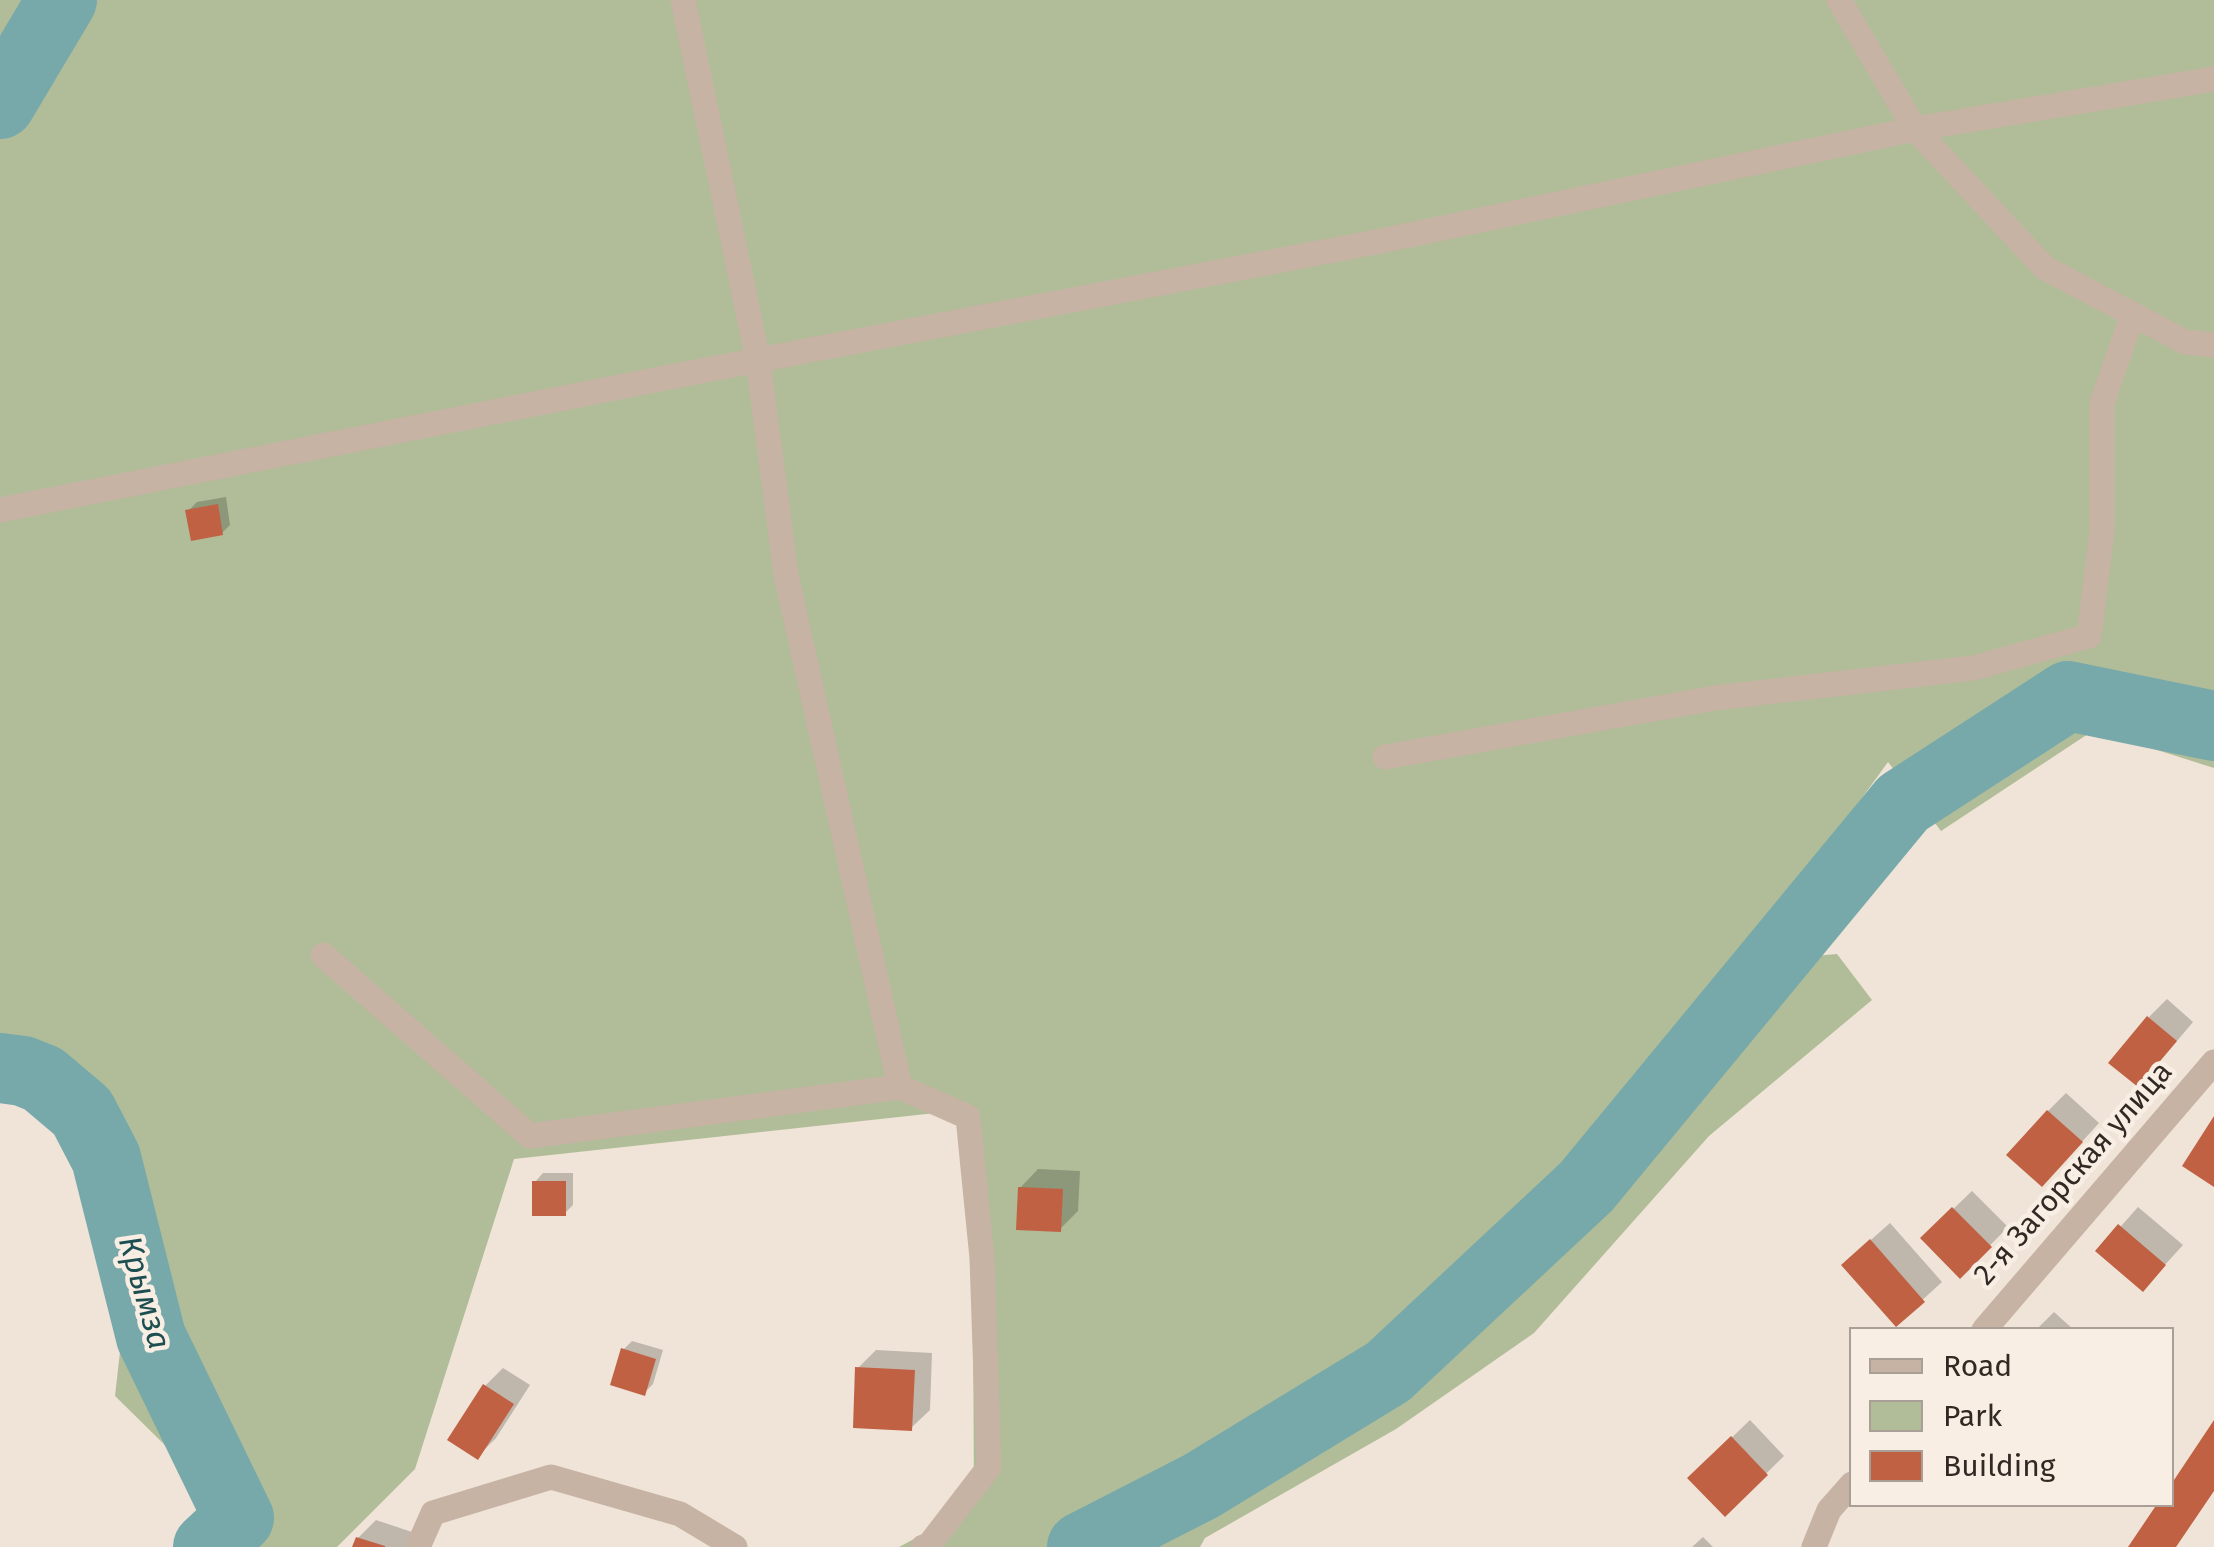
<!DOCTYPE html>
<meta charset="utf-8">
<style>
body{margin:0}
#map{position:relative;width:2214px;height:1547px;overflow:hidden;background:#efe4d7;font-family:"Fira Sans",sans-serif}
canvas{display:block}
.legend{position:absolute;left:1849px;top:1327px;width:325px;height:180px;box-sizing:border-box;background:#f8eee3;border:2px solid #a99f97;margin:0;padding:12px 18px;list-style:none;font-size:30px;color:#322925}
.legend li{display:flex;align-items:center;gap:20px;height:50px}
.legend b{width:50px;border:2px solid #a99f97}
</style>
<div id="map">
<canvas width="2214" height="1547"></canvas>
<ul class="legend">
<li><b style="height:12px;background:#c6b3a4"></b>Road</li>
<li><b style="height:28px;background:#b1bd98"></b>Park</li>
<li><b style="height:28px;background:#c16144"></b>Building</li>
</ul>
</div>
<script>
const ctx = document.querySelector('canvas').getContext('2d');
ctx.lineJoin = 'round';
function fill(path, color) { ctx.fillStyle = color; ctx.fill(path, 'evenodd'); }
const shape = rows => new Path2D(rows.map(r => 'M' + r).join(''));
function trace(path, color, width, dash) { ctx.strokeStyle = color; ctx.lineWidth = width; ctx.lineCap = dash ? 'butt' : 'round'; ctx.setLineDash(dash || []); ctx.stroke(path); }
function label(font, color, halo, rows, align = 'center') {
  ctx.font = font + ' "Fira Sans",sans-serif'; ctx.lineWidth = 9; ctx.setLineDash([]); ctx.textBaseline = 'middle'; ctx.strokeStyle = halo; ctx.fillStyle = color; for (const [text, x, y, turn = 0] of rows) {
    ctx.save(); ctx.translate(x, y); ctx.rotate((+turn || 0) * Math.PI / 180); ctx.textAlign = isNaN(turn) ? turn : align; if (halo) ctx.strokeText(text, 0, 0); ctx.fillText(text, 0, 0); ctx.restore();
  }
}
fill(shape([
 [0,0,2214,0,2214,768,2094,730,1941,831,1888,762,1743,962,1837,954,1872,1000,1709,1136,1534,1333,1396,1429,1205,1538,1200,1547,899,1547,974,1507,972,1109,514,1159,415,1469,337,1547,216,1547,239,1518,115,1396,134,1228,24,1097,0,1099]
]), '#b1bd98');
fill(shape([
 [226,497,230,525,222,533,188,511,197,502],
 [2167,999,2193,1022,2156,1066,2149,1017],
 [2066,1093,2099,1123,2060,1166,2048,1111],
 [1038,1169,1080,1171,1078,1211,1060,1229,1020,1188],
 [543,1173,573,1173,573,1205,565,1213,535,1182],
 [1972,1191,2008,1227,1960,1276,1923,1238],
 [2138,1207,2183,1245,2143,1289,2099,1251],
 [1890,1223,1942,1282,1896,1324,1863,1247],
 [2054,1312,2074,1330,2036,1330],
 [632,1341,663,1350,653,1384,644,1393,623,1350],
 [876,1350,932,1353,930,1410,911,1428,858,1368],
 [503,1368,530,1385,496,1438,478,1456,485,1386],
 [1750,1420,1784,1456,1725,1514,1690,1478],
 [376,1520,415,1533,409,1547,355,1547,358,1538],
 [1703,1537,1713,1547,1692,1547]
]), '#0003');
trace(shape([
 [0,104,62,0],
 [0,1068,23,1071,43,1079,82,1112,106,1158,151,1337,239,1518,208,1547],
 [1082,1547,1201,1486,1388,1372,1586,1187,1903,803,2068,696,2214,726]
]), '#77a9ab', 70);
fill(shape([
 [218,504,223,535,191,541,185,510],
 [2147,1016,2177,1041,2138,1087,2108,1063],
 [2047,1110,2083,1142,2042,1187,2006,1155],
 [2214,1116,2214,1187,2182,1166],
 [532,1181,566,1181,566,1216,532,1216],
 [1018,1187,1063,1189,1061,1232,1016,1230],
 [1952,1207,1992,1247,1960,1279,1920,1238],
 [2118,1224,2166,1265,2143,1292,2095,1251],
 [1870,1239,1925,1302,1896,1327,1841,1265],
 [621,1348,656,1359,645,1396,610,1385],
 [855,1367,915,1370,912,1431,853,1428],
 [483,1384,514,1404,478,1460,447,1440],
 [2214,1420,2214,1491,2176,1547,2128,1547,2157,1504,2172,1504,2172,1483],
 [1731,1436,1768,1475,1725,1517,1687,1478],
 [356,1537,385,1546,385,1547,352,1547]
]), '#c16144');
trace(shape([
 [1839,0,1915,129,2045,268,2185,342,2214,345],
 [0,510,685,374,1376,242,1915,129,2214,79],
 [1385,757,1715,698,1973,668,2089,636,2102,531,2102,403,2133,314],
 [323,955,530,1136,900,1087,786,575,758,360,683,0],
 [900,1087,968,1117,982,1258,989,1467,929,1545,923,1547],
 [1984,1330,2214,1062],
 [418,1547,433,1513,551,1477,680,1514,735,1547],
 [1814,1547,1829,1510,1852,1484]
]), '#c6b3a4', 25);
label('30px', '#322925', '#f8eee3', [
 ["2-я Загорская улица",2074,1174,-49]
]);
label('italic 32px', '#1d4e51', '#f8eee3', [
 ["Крымза",143,1293,74]
]);
</script>
